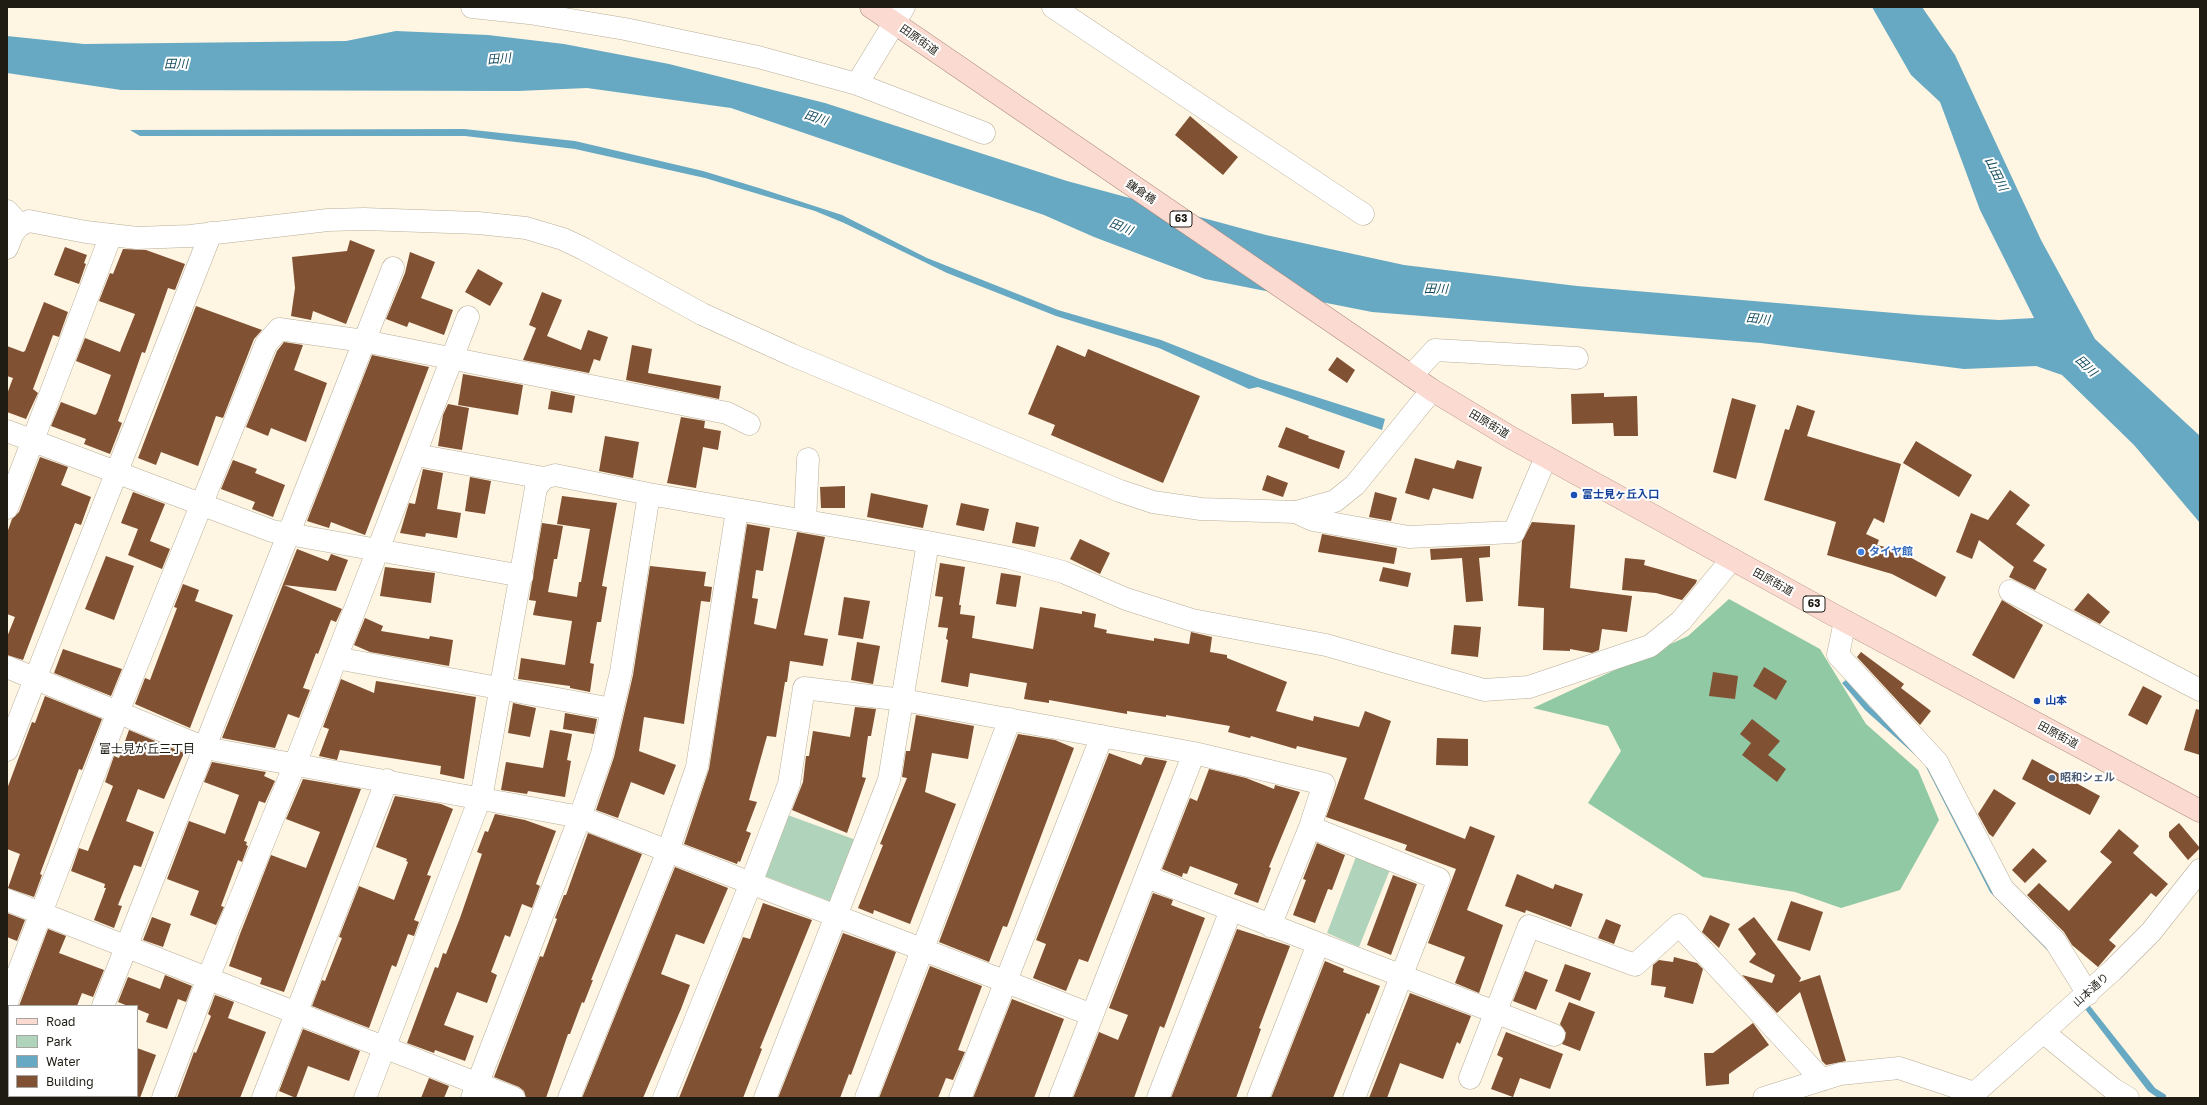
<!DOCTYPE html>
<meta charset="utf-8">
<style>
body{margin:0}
#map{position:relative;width:2207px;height:1105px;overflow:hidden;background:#fef5e3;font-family:"Golos Text",sans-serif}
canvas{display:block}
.frame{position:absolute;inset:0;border:8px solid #1f1c14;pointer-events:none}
.legend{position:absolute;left:8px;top:1005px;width:130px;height:92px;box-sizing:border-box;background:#fff;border:1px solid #a5a4a1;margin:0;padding:5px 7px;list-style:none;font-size:12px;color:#1f1c14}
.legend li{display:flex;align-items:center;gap:8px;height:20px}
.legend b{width:20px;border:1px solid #a5a4a1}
</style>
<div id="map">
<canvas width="2207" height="1105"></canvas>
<div class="frame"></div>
<ul class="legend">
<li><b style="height:5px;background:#fbdbd1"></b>Road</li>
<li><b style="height:11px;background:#b0d3bb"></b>Park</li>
<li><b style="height:11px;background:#67a9c3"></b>Water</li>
<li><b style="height:11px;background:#815133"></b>Building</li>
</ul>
</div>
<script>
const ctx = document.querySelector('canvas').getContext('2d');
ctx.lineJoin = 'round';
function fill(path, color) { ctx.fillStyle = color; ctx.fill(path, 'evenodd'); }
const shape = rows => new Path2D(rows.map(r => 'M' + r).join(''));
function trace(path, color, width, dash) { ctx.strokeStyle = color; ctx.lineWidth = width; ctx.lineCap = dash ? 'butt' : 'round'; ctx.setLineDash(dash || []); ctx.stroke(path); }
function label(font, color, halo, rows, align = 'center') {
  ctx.font = font + ' "Golos Text","Noto Sans JP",sans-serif'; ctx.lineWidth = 4; ctx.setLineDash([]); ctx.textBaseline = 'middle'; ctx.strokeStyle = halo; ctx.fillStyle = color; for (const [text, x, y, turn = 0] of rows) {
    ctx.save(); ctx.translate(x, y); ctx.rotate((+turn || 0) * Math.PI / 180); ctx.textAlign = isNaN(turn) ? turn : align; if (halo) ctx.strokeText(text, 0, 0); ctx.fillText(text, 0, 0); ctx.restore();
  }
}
fill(shape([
 [785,814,856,840,832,902,762,875],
 [1357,854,1391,867,1359,947,1327,933]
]), '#b0d3bb');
fill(shape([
 [1729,599,1820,649,1866,724,1918,770,1939,820,1900,890,1841,908,1795,892,1703,877,1588,803,1621,751,1608,726,1533,708,1688,636]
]), '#91c9a4');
fill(shape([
 [1872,7,1922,7,1955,55,2041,240,2095,339,2200,436,2200,523,2134,445,2062,375,2036,366,1964,369,1761,343,1372,312,1205,279,1094,237,1044,215,731,108,587,88,518,91,121,90,7,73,7,36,84,44,346,41,396,31,488,35,564,44,669,64,825,103,1067,181,1266,235,1404,265,1577,286,1918,315,1999,320,2034,318,1980,210,1940,102,1911,75],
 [464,129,575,141,703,171,759,188,842,215,927,258,1058,310,1161,340,1260,379,1385,419,1382,430,1258,387,1249,389,1159,348,1056,316,947,273,844,223,815,211,705,178,575,149,465,136,140,136,130,130],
 [1846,680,1870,707,1929,761,2090,1006,2155,1088,2166,1095,2166,1098,2158,1098,2148,1091,2085,1009,2049,952,1990,892,1924,763,1865,710,1842,683]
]), '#67a9c3');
fill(shape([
 [1190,116,1238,157,1223,175,1175,135],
 [350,240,375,250,346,324,313,311,311,320,291,316,295,288,292,257,347,251],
 [65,247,87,255,84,263,86,264,79,284,54,275],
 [123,249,146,250,185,264,175,290,168,288,145,353,142,352,118,421,122,423,110,454,84,444,86,439,51,426,61,402,95,415,97,413,111,375,76,361,85,338,120,352,121,349,135,314,99,301,110,273,113,274],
 [410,252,435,262,421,298,453,310,444,335,409,322,407,327,386,319,405,273],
 [478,269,503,283,490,306,465,292],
 [542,292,562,300,547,336,581,350,588,330,608,337,600,361,594,359,589,373,523,360,536,328,529,325],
 [44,302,68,312,59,337,53,335,33,389,38,393,26,419,7,412,7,394,13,378,7,376,7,346,23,352,25,351],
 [196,306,262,330,254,339,223,418,216,416,198,466,161,452,156,465,138,458],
 [284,342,303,345,294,370,327,383,306,442,271,428,268,436,246,427,277,351],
 [632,345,652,349,648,373,721,386,719,399,626,380],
 [1057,345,1085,357,1088,349,1200,396,1163,483,1051,435,1055,425,1028,414],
 [372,355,429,367,365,535,331,522,329,528,307,521],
 [1337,357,1355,370,1347,383,1328,370],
 [463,374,523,385,518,415,458,405],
 [551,391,575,396,572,413,548,409],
 [1604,393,1604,397,1637,396,1638,436,1614,436,1613,423,1572,424,1571,394],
 [1732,398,1756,405,1736,479,1713,472],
 [448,404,469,408,462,450,438,446,443,415],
 [1797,405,1815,411,1807,436,1901,464,1884,523,1874,518,1866,534,1879,540,1877,545,1897,550,1946,577,1936,597,1892,574,1827,555,1836,522,1764,500,1785,429,1789,430],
 [681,417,705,421,704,428,721,431,718,450,703,447,696,488,667,483],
 [1286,427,1309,436,1308,438,1345,451,1339,469,1278,447],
 [605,436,639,442,633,478,599,471],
 [1916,441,1972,475,1959,497,1903,463],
 [40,457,68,467,61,485,91,497,81,525,75,523,23,660,7,655,7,637,15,617,7,614,7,533,12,519,19,512],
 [1415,458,1454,469,1457,460,1482,467,1473,499,1433,488,1429,500,1405,493],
 [233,460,257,469,255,473,285,485,273,517,252,509,255,502,221,489],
 [423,469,443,473,437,509,461,513,457,538,426,533,425,537,400,533,409,503,415,504],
 [1267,475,1288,483,1283,497,1262,490],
 [470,477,491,481,485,514,465,511],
 [845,486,845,508,821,508,820,487],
 [2010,490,2030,505,2016,524,2045,545,2033,561,2047,569,2035,590,2009,577,2014,567,1979,540,1972,559,1956,552,1971,513,1988,520],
 [133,492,165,504,150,541,170,549,162,569,128,555,138,529,121,523],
 [1375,492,1397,498,1391,521,1369,517],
 [871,493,928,505,923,528,867,517],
 [562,496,617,503,602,586,607,587,601,622,597,622,590,663,594,664,590,692,570,688,570,686,518,679,521,658,565,665,572,621,533,615,536,601,529,600,542,523,563,526,557,559,554,559,548,592,577,597,579,582,581,582,590,529,557,524],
 [961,503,989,509,984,531,956,525],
 [1016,522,1039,527,1035,547,1012,543],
 [1532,522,1575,525,1570,588,1632,596,1627,632,1602,629,1599,650,1592,653,1570,649,1570,651,1543,650,1544,608,1518,606,1522,541],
 [747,524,770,528,763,571,756,570,752,598,758,599,754,624,776,629,797,532,825,537,804,635,828,639,823,666,790,661,787,682,785,682,776,737,767,736,749,800,757,802,746,831,751,833,740,862,738,861,737,864,684,844,709,769],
 [1322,534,1397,548,1394,564,1318,552],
 [1080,539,1110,553,1100,574,1070,559],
 [1490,546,1490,557,1479,558,1483,601,1466,602,1462,558,1431,560,1430,549],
 [297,549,328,561,331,554,348,560,336,591,284,585,342,609,336,622,331,620,318,654,316,653,303,688,310,690,299,718,288,714,275,748,222,738],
 [106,556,134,566,114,620,85,609],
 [1625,558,1645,560,1644,565,1697,580,1696,583,1682,600,1656,593,1622,590],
 [940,563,965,567,959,605,961,605,960,614,975,616,972,638,1033,649,1040,607,1082,614,1082,611,1096,614,1094,627,1107,630,1106,633,1154,641,1154,638,1189,644,1191,632,1212,637,1210,652,1227,655,1227,658,1287,682,1276,711,1313,721,1314,716,1359,727,1365,711,1391,721,1364,799,1465,839,1470,826,1495,836,1467,910,1503,925,1479,993,1455,983,1465,957,1428,943,1456,869,1405,850,1407,845,1326,817,1347,758,1297,746,1296,749,1251,736,1250,738,1228,732,1230,726,1166,715,1166,717,1127,711,1127,714,1049,700,1049,703,1024,699,1027,683,970,673,968,687,941,682,948,640,946,639,948,628,938,627,943,597,935,596],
 [650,566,706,572,704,586,712,587,710,602,701,601,684,724,644,717,639,751,676,765,664,795,631,782,618,818,596,810,614,757,633,675],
 [385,567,435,573,431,603,380,596],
 [1383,567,1411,573,1408,587,1379,581],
 [1001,573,1021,576,1016,607,996,604],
 [183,584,199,590,195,601,233,615,190,728,135,704,145,678,150,680,177,608,174,607],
 [2088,593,2110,612,2100,624,2074,610],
 [844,597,870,601,863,639,838,635],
 [2002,600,2043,625,2014,679,1972,655],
 [365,618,383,626,381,631,429,639,430,636,453,640,449,666,370,652,354,645],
 [1454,625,1481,627,1478,657,1451,654],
 [857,642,880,646,873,684,851,680],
 [63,649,122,669,111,696,54,673],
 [1861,652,1904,684,1901,688,1931,711,1920,725,1857,657],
 [1764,667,1787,681,1776,700,1753,686],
 [1713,672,1738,676,1735,699,1709,696],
 [341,679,374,693,376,681,476,697,464,779,440,774,441,766,340,750,337,760,319,756,329,729,323,727],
 [2143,686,2162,696,2147,725,2128,715],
 [45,696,102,719,82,770,79,769,40,874,42,875,34,897,8,888,20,854,7,849,7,789,32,722,35,723],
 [513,703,536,708,530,737,508,733],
 [855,707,876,709,871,736,868,736,862,777,866,778,847,833,792,810,803,782,806,756,809,756,813,731,850,737],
 [2196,709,2200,710,2200,755,2184,750],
 [565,713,597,719,594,734,563,729],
 [916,715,974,726,968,759,932,753,925,792,956,804,910,924,874,910,873,914,858,908,883,845,880,844,907,778,902,777,906,751,910,751],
 [1752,719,1780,741,1768,755,1786,769,1777,782,1742,755,1751,743,1740,734],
 [129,730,184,753,164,799,138,789,126,821,154,832,141,867,134,865,118,905,122,906,114,928,94,920,106,888,104,888,105,884,71,871,79,848,88,851,113,786,105,782,114,756,119,758],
 [550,730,572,734,567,760,571,761,565,797,528,791,527,794,501,790,506,762,543,768],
 [1018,734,1055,740,1074,748,1007,927,1003,926,989,962,939,942],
 [1437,738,1468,739,1468,766,1436,765],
 [1109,753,1141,765,1145,757,1167,761,1088,962,1079,959,1066,991,1033,978,1046,944,1036,940],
 [2032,759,2100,796,2090,815,2022,779],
 [212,762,266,772,264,776,275,781,265,803,259,801,244,841,247,842,246,845,248,846,242,862,238,860,221,906,224,907,216,925,190,915,199,891,167,879,189,821,225,834,239,795,204,782],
 [1209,769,1246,778,1274,789,1275,785,1300,792,1269,867,1271,868,1258,903,1234,894,1238,884,1190,866,1187,874,1183,873,1182,877,1162,869,1190,798,1197,801],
 [303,779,361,789,284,992,260,984,262,978,229,966,240,934,271,855,306,868,320,832,286,819],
 [1994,789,2016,803,1993,837,1989,834,1978,814],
 [395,796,441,804,453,809,427,875,431,876,414,920,419,922,414,936,408,934,396,967,392,965,369,1028,312,1006,322,980,325,981,342,938,339,937,359,886,394,900,408,862,406,861,407,859,376,847],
 [495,814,525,820,556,831,536,884,540,886,532,908,522,904,510,937,505,935,491,972,497,975,487,1003,457,992,444,1025,474,1036,465,1061,435,1050,434,1053,407,1043,435,967,438,968,443,953,446,954,460,918,482,854,477,852,485,831,488,832],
 [2179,823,2200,848,2188,860,2169,837,2169,832],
 [2119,829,2139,846,2133,853,2168,884,2156,897,2151,893,2109,940,2116,946,2098,967,2072,945,2064,932,2027,895,2039,883,2069,911,2112,862,2100,852],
 [588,833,642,854,591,980,593,980,584,1003,582,1002,570,1034,568,1034,546,1098,526,1098,524,1091,519,1087,494,1077,540,956,543,957,557,919,555,918,564,895,566,895],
 [1317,843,1345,855,1332,890,1328,889,1315,923,1293,915,1306,880,1303,879],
 [2033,848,2047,861,2025,883,2012,870],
 [675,867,728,888,704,944,676,934,661,974,690,985,681,1009,643,1098,582,1098],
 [1517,874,1553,889,1555,884,1583,894,1571,927,1526,910,1525,913,1505,906],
 [1393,875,1417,884,1391,955,1367,945],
 [1153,893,1173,900,1171,905,1205,918,1164,1028,1160,1026,1134,1098,1073,1098,1099,1032,1118,1040,1128,1015,1109,1008],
 [1791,901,1823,912,1810,951,1777,940],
 [763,903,812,920,760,1048,762,1049,743,1098,679,1098,743,937,750,939],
 [7,913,25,920,17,941,7,937],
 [1710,915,1730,924,1719,948,1702,932],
 [152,917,171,924,163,947,143,940],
 [1754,917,1801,978,1799,982,1820,975,1846,1061,1826,1065,1822,1061,1800,992,1777,1013,1742,975,1772,983,1775,975,1749,962,1756,954,1738,929],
 [1606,919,1621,925,1614,944,1598,938],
 [48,929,66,936,59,953,104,970,93,997,82,993,77,1006,19,1006],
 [1237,929,1290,946,1259,1028,1261,1029,1236,1098,1171,1098],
 [843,933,896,952,851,1075,849,1074,840,1098,778,1098],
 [1674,957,1697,963,1703,969,1693,1004,1664,997,1666,987,1651,985,1653,965,1659,960,1673,962],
 [1325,961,1344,969,1343,972,1380,986,1369,1014,1367,1013,1333,1098,1271,1098],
 [1565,964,1591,973,1580,1001,1555,991],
 [930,966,982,986,958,1050,965,1052,953,1080,946,1078,938,1098,879,1098],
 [1525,971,1548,980,1536,1010,1513,1001],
 [165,975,192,986,186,1002,178,999,167,1029,146,1022,149,1014,137,1009,137,1006,128,1006,118,1002,128,977,160,989],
 [1410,993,1471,1016,1460,1044,1457,1042,1443,1079,1400,1063,1387,1098,1369,1098],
 [215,995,234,1002,228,1018,266,1032,240,1098,177,1098,194,1052,196,1053,211,1016,208,1014],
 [1012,999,1064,1019,1034,1098,973,1098],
 [1569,1002,1595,1012,1580,1051,1562,1044,1566,1033,1560,1024],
 [1753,1023,1769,1045,1729,1074,1729,1084,1706,1086,1704,1053,1713,1053],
 [303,1029,360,1051,349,1081,308,1066,296,1098,279,1091],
 [1506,1032,1563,1054,1550,1089,1520,1078,1513,1097,1491,1089,1503,1058,1497,1055],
 [137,1048,156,1055,140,1098,137,1098],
 [429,1078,449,1086,444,1098,421,1098]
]), '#815133');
const minor = shape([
 [472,7,529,13,625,29,758,57,857,84,984,133],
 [1053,7,1363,214],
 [857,84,904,7],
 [7,211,20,225],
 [1411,376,1435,350,1577,358],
 [7,431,272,531,522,576],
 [416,455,544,478],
 [7,508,111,235],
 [1296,512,1313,520,1409,537,1514,532,1546,457],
 [805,521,808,459],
 [2010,591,2200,690],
 [1845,621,1838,655,1937,762,2003,889,2055,941,2088,994],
 [336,658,612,709],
 [7,667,205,748,580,817,1092,1015],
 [7,750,211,233],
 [1147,877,1554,1035],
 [7,900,514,1098],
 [1270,926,1310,827],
 [7,1002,118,712,266,344,279,329,364,341,727,413,749,424],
 [103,1006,393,268],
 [2043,1032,2113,1089,2128,1098],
 [1470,1078,1529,926,1635,965,1679,925,1822,1080],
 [68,1098,68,1096],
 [163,1098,208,978,295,764,468,317],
 [263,1098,387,780],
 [365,1098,482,793,536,488,544,478,555,475,649,494,928,542,1010,558,1063,572,1126,599,1192,620,1326,645,1484,690,1529,687,1650,646,1681,621,1732,559],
 [472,1098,580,817,602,754,621,672,649,494],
 [569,1098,668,851,697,767,737,510],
 [664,1098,751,883,789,784,804,688,903,700,1194,753,1324,784,1310,827,1439,879,1354,1098],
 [765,1098,889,780,928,542],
 [866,1098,1010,719],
 [960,1098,1102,736],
 [1060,1098,1194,753],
 [1158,1098,1231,910],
 [1258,1098,1318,944],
 [1764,1098,1840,1074,1899,1068,1974,1093]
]);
const tertiary = shape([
 [7,248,13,233,20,225,29,221,86,232,137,238,190,236,328,220,364,219,478,223,526,228,563,239,584,249,702,314,792,355,1120,491,1153,502,1201,509,1296,512,1335,501,1355,485,1432,390],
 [1969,1098,2113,970,2151,932,2200,870]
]);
const primary = shape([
 [871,7,1432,390,1510,437,1830,613,2200,811]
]);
trace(minor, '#b8ae99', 23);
trace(tertiary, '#b8ae99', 23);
trace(primary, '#ac897b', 23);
trace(minor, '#fff', 22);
trace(tertiary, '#fff', 22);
trace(primary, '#fbdbd1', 22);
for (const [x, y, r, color] of [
 [1574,495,4,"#1a4fb4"],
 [1861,552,4,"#3f7fe0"],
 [2037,701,4,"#1a4fb4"],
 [2052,778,4,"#5c6f8a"]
]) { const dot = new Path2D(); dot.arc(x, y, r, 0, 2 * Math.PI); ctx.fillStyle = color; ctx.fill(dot); trace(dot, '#fff', 1.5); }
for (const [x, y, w] of [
 [1181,219,22],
 [1814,604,22]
]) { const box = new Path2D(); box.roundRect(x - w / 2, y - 8, w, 16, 3); ctx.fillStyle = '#fff'; ctx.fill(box); trace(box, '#1f1c14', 1); }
label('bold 10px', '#1f1c14', null, [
 ["63",1181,219],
 ["63",1814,604]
]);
label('11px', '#1f1c14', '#fff', [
 ["田原街道",919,40,35],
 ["鎌倉橋",1141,192,34],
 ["田原街道",1489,424,31],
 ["田原街道",1773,582,29],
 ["田原街道",2058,735,28],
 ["山本通り",2091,990,-42]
]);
label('bold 11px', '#164399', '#fff', [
 ["富士見ヶ丘入口",1582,495],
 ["山本",2045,701]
], 'left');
label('bold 11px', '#366cbe', '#fff', [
 ["タイヤ館",1869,552]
], 'left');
label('bold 11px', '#4e5e75', '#fff', [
 ["昭和シェル",2060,778]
], 'left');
label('italic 12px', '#124a5d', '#fff', [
 ["田川",499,59,-5],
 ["田川",176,64],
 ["田川",816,118,18],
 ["山田川",1996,174,64],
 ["田川",1121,227,22],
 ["田川",1436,289,2],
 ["田川",1758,319,6],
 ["田川",2086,366,44]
]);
label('12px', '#1f1c14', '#fff', [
 ["富士見が丘三丁目",147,749]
]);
</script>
